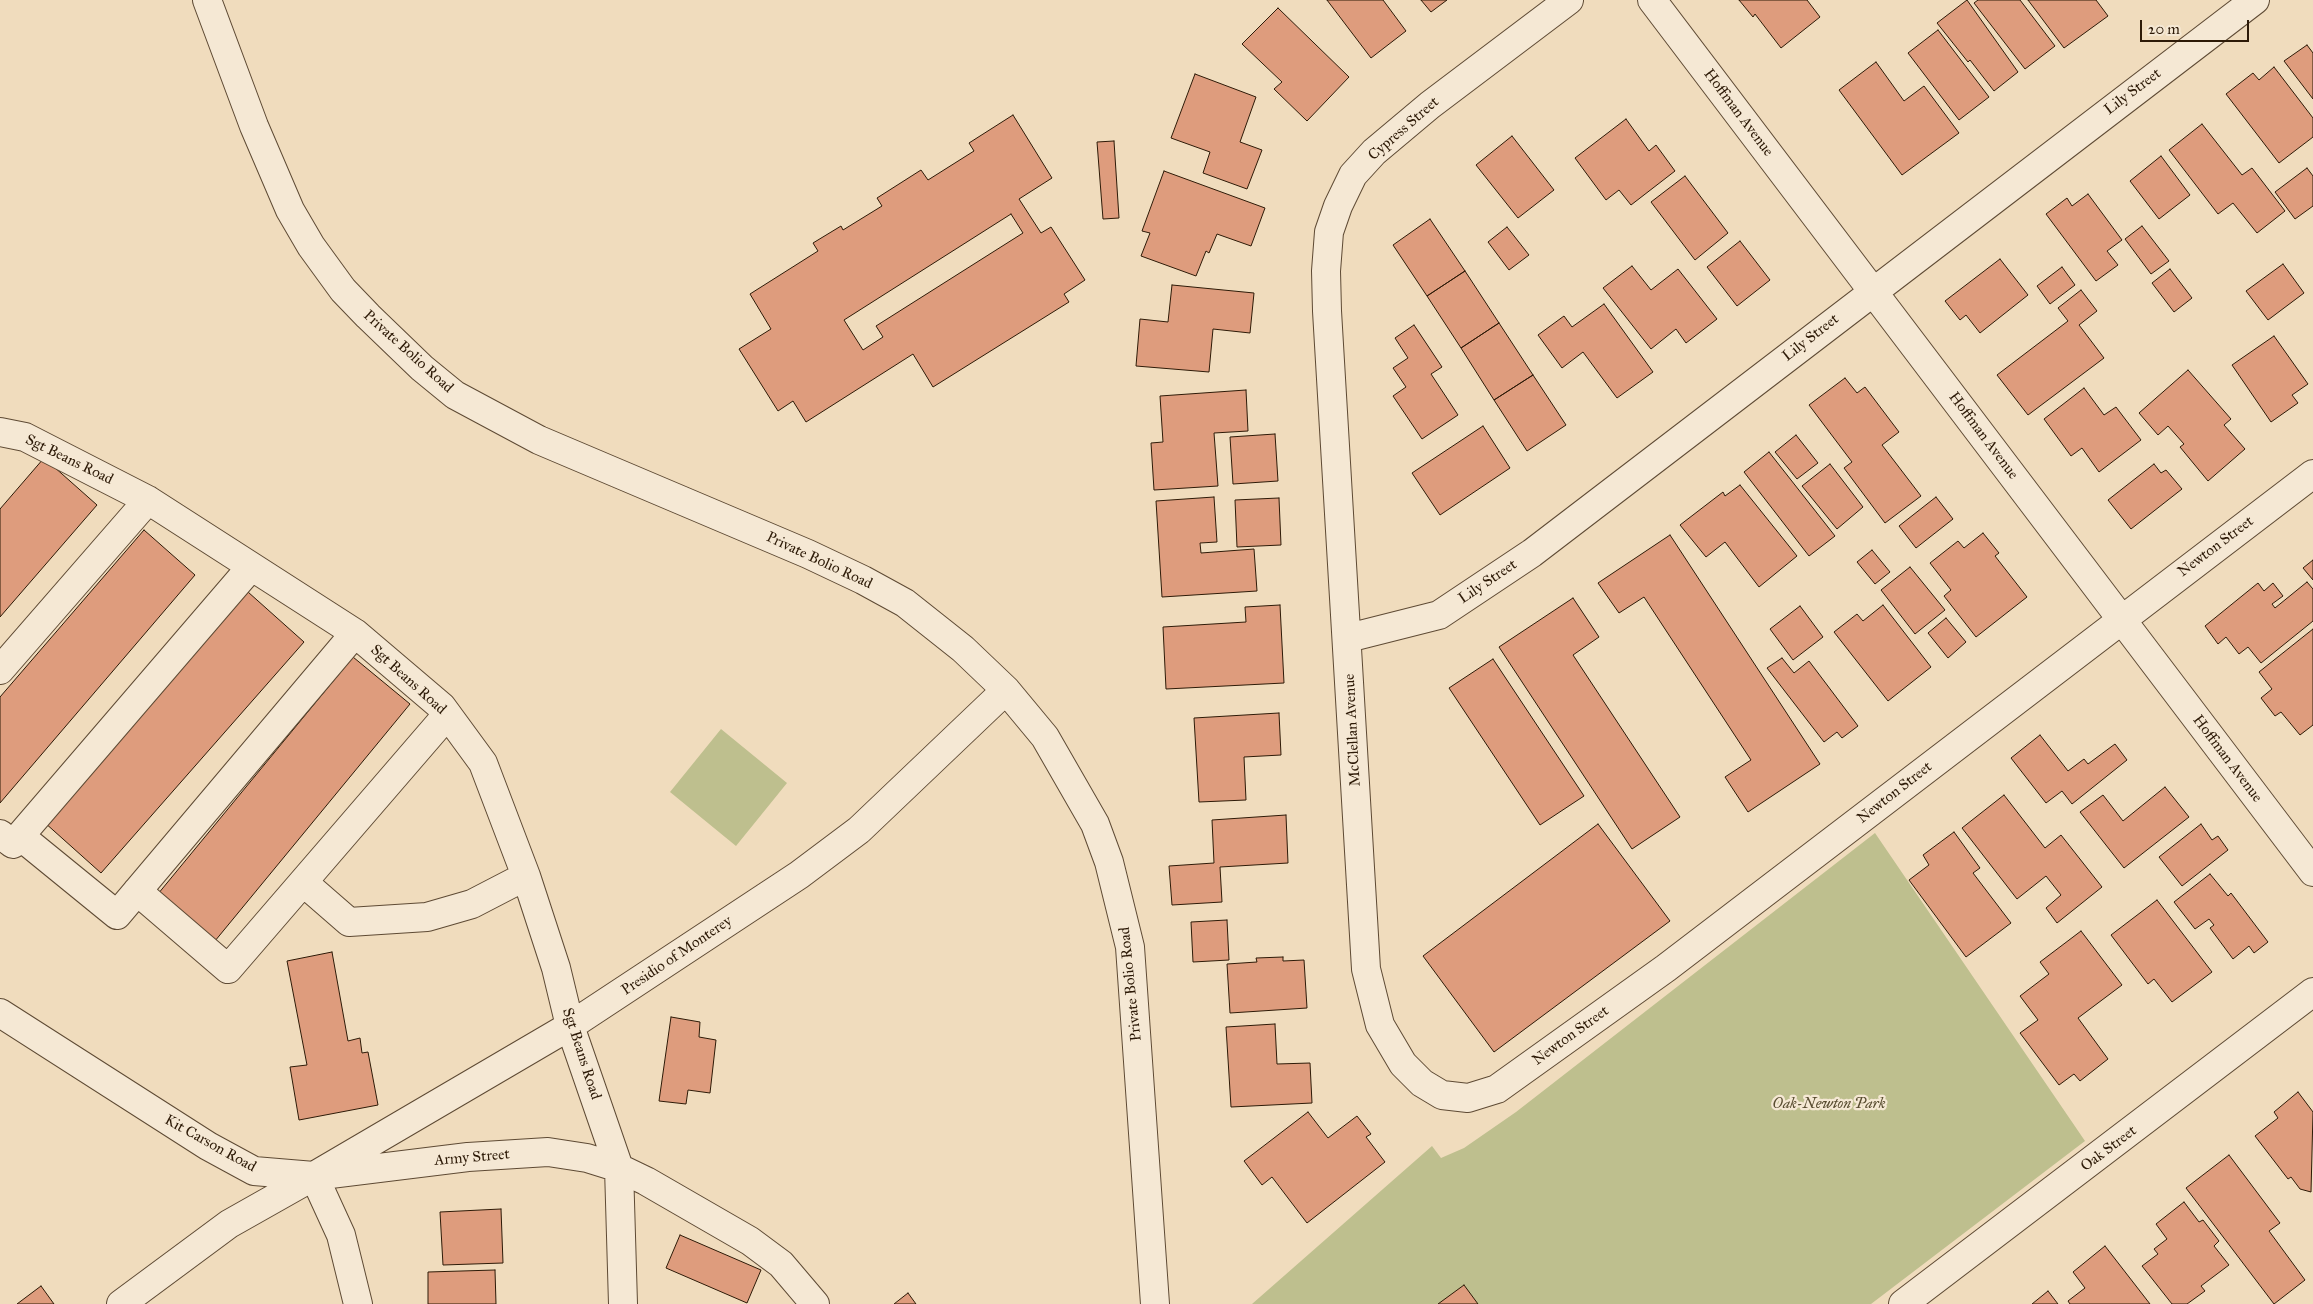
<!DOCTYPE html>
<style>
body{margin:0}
#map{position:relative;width:2313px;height:1304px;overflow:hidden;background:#f0dcbd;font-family:"IM FELL Great Primer",serif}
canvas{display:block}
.scale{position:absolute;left:2140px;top:20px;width:109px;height:22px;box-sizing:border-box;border:2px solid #2d1a07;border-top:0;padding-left:6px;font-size:15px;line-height:18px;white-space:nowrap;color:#2d1a07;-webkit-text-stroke:4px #f5e8d4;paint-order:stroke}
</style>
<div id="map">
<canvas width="2313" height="1304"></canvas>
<div class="scale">20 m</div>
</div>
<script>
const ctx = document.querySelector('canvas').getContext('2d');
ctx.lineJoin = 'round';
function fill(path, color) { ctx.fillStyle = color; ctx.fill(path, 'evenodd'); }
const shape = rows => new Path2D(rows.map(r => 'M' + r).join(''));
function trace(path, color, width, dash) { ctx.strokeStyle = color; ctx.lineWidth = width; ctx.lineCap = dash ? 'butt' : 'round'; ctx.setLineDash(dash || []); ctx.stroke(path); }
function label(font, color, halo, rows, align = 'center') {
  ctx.font = font + ' "IM FELL Great Primer",serif'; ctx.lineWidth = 4.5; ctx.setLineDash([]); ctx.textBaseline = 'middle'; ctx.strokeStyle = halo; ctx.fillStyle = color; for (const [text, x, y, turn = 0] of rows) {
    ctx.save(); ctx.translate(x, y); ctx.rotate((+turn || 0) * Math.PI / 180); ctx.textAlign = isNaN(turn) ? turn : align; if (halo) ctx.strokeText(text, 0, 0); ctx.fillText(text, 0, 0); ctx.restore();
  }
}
fill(shape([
 [721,729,787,783,736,846,670,792],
 [1875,833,2085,1141,1871,1304,1252,1304,1432,1146,1441,1158,1464,1148,1516,1112]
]), '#bebf8e');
const building = shape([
 [1327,0,1383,0,1406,31,1371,58,1327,0],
 [1421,0,1447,0,1431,12,1421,0],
 [1739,0,1807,0,1820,17,1781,48,1755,14,1753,17,1739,0],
 [1967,0,2018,72,1994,91,1970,60,1968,62,1937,23,1967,0],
 [1978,0,2020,0,2055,46,2025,69,1974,3,1978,0],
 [2028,0,2096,0,2108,16,2064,48,2028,0],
 [1278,8,1349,77,1307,121,1274,89,1282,82,1242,44,1278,8],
 [1938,30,1989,97,1959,120,1908,53,1938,30],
 [2307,45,2313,53,2313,99,2284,61,2307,45],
 [1876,62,1904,101,1924,86,1959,133,1902,175,1839,90,1876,62],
 [2274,67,2313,118,2313,137,2279,163,2226,94,2253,73,2259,80,2274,67],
 [1195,74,1256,97,1240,142,1262,150,1247,189,1203,173,1210,152,1171,138,1195,74],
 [1013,115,1052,178,1019,199,1041,233,1051,227,1085,280,1064,294,1069,302,933,387,913,354,806,422,793,401,778,411,739,349,771,329,750,294,818,251,813,243,841,226,843,230,882,206,877,198,921,170,928,180,974,151,969,143,1013,115],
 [1011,214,1023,233,876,326,883,337,863,350,844,320,1011,214],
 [1626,119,1649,151,1656,145,1675,171,1631,205,1619,190,1606,200,1575,158,1626,119],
 [2202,124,2242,175,2252,168,2285,211,2257,233,2233,203,2218,214,2169,150,2202,124],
 [1512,136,1554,190,1518,218,1476,165,1512,136],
 [1114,141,1119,218,1103,219,1097,142,1114,141],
 [2161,156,2190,195,2159,219,2130,181,2161,156],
 [2307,168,2313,176,2313,206,2295,219,2275,192,2307,168],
 [1164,171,1265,208,1251,246,1217,234,1209,253,1206,251,1196,276,1141,256,1150,233,1142,231,1164,171],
 [1685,176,1728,233,1695,260,1651,202,1685,176],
 [2088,194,2122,240,2107,251,2118,265,2096,281,2046,214,2067,198,2072,206,2088,194],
 [1430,219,1465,271,1427,296,1393,245,1430,219],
 [2142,226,2169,261,2151,274,2125,239,2142,226],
 [1507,227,1529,255,1509,270,1488,242,1507,227],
 [1740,241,1770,280,1737,306,1707,267,1740,241],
 [2000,259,2028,295,1980,333,1966,315,1960,320,1945,301,2000,259],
 [2283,264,2304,293,2268,320,2246,291,2283,264],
 [1632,266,1651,290,1678,269,1717,319,1686,343,1676,329,1651,349,1603,288,1632,266],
 [2062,267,2075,285,2050,304,2037,286,2062,267],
 [2170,269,2192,298,2174,312,2152,283,2170,269],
 [1465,271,1499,323,1461,348,1427,296,1465,271],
 [1172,285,1254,293,1250,333,1213,329,1209,372,1136,366,1140,319,1168,322,1172,285],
 [2081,290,2097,311,2079,325,2104,358,2028,415,1997,375,2068,321,2058,308,2081,290],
 [1604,304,1653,372,1617,398,1583,352,1562,368,1538,335,1564,316,1572,327,1604,304],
 [1499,323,1533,375,1494,400,1461,348,1499,323],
 [1414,325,1442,367,1431,374,1458,415,1422,439,1393,396,1406,387,1393,368,1408,358,1395,338,1414,325],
 [2274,336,2308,384,2292,395,2298,403,2271,422,2232,365,2274,336],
 [2188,370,2231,419,2224,425,2245,449,2208,481,2180,447,2184,444,2168,426,2158,435,2139,413,2188,370],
 [1533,375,1566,425,1527,451,1494,400,1533,375],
 [1845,378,1857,393,1865,387,1899,432,1882,445,1921,496,1885,523,1844,468,1852,462,1809,405,1845,378],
 [2084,388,2104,415,2116,407,2141,440,2099,472,2082,448,2071,456,2044,419,2084,388],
 [1246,390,1248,431,1214,433,1218,486,1154,490,1151,443,1163,442,1160,396,1246,390],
 [1483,426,1510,468,1440,515,1412,473,1483,426],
 [1275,434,1278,481,1233,484,1230,437,1275,434],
 [1796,435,1818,463,1797,479,1775,452,1796,435],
 [1769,452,1835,536,1809,556,1744,472,1769,452],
 [44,458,97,505,0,617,0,509,44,458],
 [1830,464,1863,507,1837,529,1802,486,1830,464],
 [2154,464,2161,473,2166,470,2182,489,2131,529,2108,500,2154,464],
 [1740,485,1797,556,1759,587,1725,542,1706,557,1680,525,1723,492,1725,496,1740,485],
 [1214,497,1217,542,1200,543,1201,553,1254,549,1257,591,1162,597,1156,501,1214,497],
 [1936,497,1953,519,1916,548,1899,526,1936,497],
 [1279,498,1281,545,1237,547,1235,500,1279,498],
 [144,530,195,575,0,803,0,697,144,530],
 [1983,533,1999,553,1995,556,2027,597,1976,637,1944,596,1951,590,1930,563,1958,541,1964,548,1983,533],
 [1670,535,1820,764,1748,812,1725,777,1751,760,1644,597,1619,613,1598,583,1670,535],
 [1872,550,1890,572,1875,584,1857,562,1872,550],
 [2313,560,2313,580,2303,568,2313,560],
 [1910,567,1945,610,1915,634,1881,590,1910,567],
 [2307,582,2313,589,2313,621,2261,663,2248,647,2239,654,2226,637,2218,644,2205,626,2258,583,2264,591,2273,583,2283,596,2272,604,2275,608,2307,582],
 [248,592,304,642,101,873,44,822,248,592],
 [1573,598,1599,637,1573,655,1680,817,1632,849,1499,647,1573,598],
 [1280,605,1284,683,1166,689,1163,627,1246,622,1245,607,1280,605],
 [1883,605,1931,667,1888,701,1834,632,1857,614,1863,621,1883,605],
 [1800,606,1823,637,1793,660,1770,629,1800,606],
 [1946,618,1966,642,1948,658,1928,633,1946,618],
 [2313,629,2313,725,2300,735,2281,712,2275,716,2261,698,2272,689,2259,672,2313,629],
 [353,657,410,704,210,947,153,900,353,657],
 [1782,658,1794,673,1809,661,1858,726,1842,738,1837,732,1824,742,1767,668,1782,658],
 [1493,659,1584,796,1540,825,1449,688,1493,659],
 [1279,713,1281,755,1244,757,1246,800,1199,802,1194,718,1279,713],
 [2040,735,2068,771,2084,759,2088,764,2115,744,2127,760,2072,804,2062,791,2046,803,2011,758,2040,735],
 [2165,787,2189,817,2124,868,2080,812,2103,795,2123,821,2165,787],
 [2004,795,2045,848,2061,835,2102,887,2057,923,2046,908,2061,895,2046,876,2017,899,1962,828,2004,795],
 [1286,815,1288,863,1220,867,1222,902,1172,905,1169,866,1214,863,1212,820,1286,815],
 [1598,824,1670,921,1494,1052,1423,956,1598,824],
 [2201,824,2212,840,2218,836,2228,850,2182,886,2159,857,2201,824],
 [1954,832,1980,868,1973,873,2011,923,1966,957,1909,880,1929,865,1923,855,1954,832],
 [2210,874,2228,896,2231,893,2268,942,2254,953,2249,946,2233,959,2210,928,2214,925,2209,919,2195,929,2174,902,2210,874],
 [2157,900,2212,972,2172,1002,2154,979,2148,984,2111,935,2157,900],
 [1227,920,1229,960,1193,962,1191,922,1227,920],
 [2081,931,2122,985,2078,1018,2108,1059,2080,1081,2074,1074,2059,1085,2020,1033,2038,1020,2020,996,2049,974,2040,962,2081,931],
 [332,952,348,1041,360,1038,362,1053,368,1052,378,1105,299,1120,290,1067,307,1065,287,961,332,952],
 [1283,957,1283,961,1304,960,1307,1008,1230,1013,1227,964,1257,962,1256,958,1283,957],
 [671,1017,700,1022,699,1037,716,1040,710,1093,688,1090,686,1104,659,1101,671,1017],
 [1275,1024,1277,1064,1310,1063,1312,1103,1231,1107,1226,1027,1275,1024],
 [2298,1092,2313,1112,2311,1192,2300,1189,2291,1177,2288,1179,2255,1136,2278,1118,2274,1112,2298,1092],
 [1308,1112,1328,1138,1357,1116,1371,1134,1366,1137,1385,1162,1307,1223,1272,1177,1262,1185,1244,1161,1308,1112],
 [2229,1155,2280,1223,2269,1231,2305,1280,2274,1304,2186,1188,2229,1155],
 [2184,1202,2199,1222,2203,1220,2219,1241,2214,1246,2229,1265,2201,1286,2205,1291,2187,1304,2172,1304,2142,1266,2158,1254,2154,1249,2167,1239,2156,1224,2184,1202],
 [501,1209,503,1263,443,1265,440,1212,501,1209],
 [680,1235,761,1270,747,1303,666,1268,680,1235],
 [2105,1246,2150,1304,2070,1304,2068,1301,2085,1288,2073,1272,2105,1246],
 [495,1270,496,1304,428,1304,428,1272,495,1270],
 [1464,1285,1478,1304,1438,1304,1464,1285],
 [41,1286,54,1304,17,1304,41,1286],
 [2048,1291,2058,1304,2032,1304,2048,1291],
 [908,1293,916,1304,894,1304,908,1293]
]);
fill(building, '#de9c7d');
trace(building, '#2d1a07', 1);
const minor = shape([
 [207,0,254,126,290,210,311,246,343,290,368,316,422,368,455,395,539,440,808,554,863,580,905,603,963,649,1006,690,1045,737,1095,824,1109,862,1130,947,1155,1304],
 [1569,0,1430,105,1374,152,1353,175,1338,206,1329,232,1326,271,1327,311,1366,969,1380,1025,1403,1064,1422,1083,1442,1095,1468,1098,1497,1089,1666,968,2313,474],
 [1652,0,2313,872],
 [0,432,25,437,148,500,355,633,442,707,483,763,526,876,556,968,570,1026,619,1168,623,1304],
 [1348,638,1439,615,1532,553,2255,0],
 [0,670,148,500],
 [0,834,13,844,251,567],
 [20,836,117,915,355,633],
 [303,882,349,922,427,917,472,904,526,876],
 [137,891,228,969,447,715],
 [0,1013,208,1146,254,1171,314,1176,341,1235,358,1304],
 [314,1176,570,1026,799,875,859,830,1006,690],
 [121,1304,229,1224,314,1176,468,1157,548,1152,587,1158,619,1168,646,1181,750,1241,781,1264,815,1304],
 [1903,1304,2313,992]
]);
trace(minor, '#5e4a34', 30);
trace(minor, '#f5e8d4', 28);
label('15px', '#2d1a07', '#f5e8d4', [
 ["Lily Street",2133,92,-37],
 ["Hoffman Avenue",1738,113,53],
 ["Cypress Street",1404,129,-41],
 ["Lily Street",1811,338,-38],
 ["Private Bolio Road",408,352,42],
 ["Hoffman Avenue",1983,436,53],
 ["Sgt Beans Road",69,460,26],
 ["Newton Street",2216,547,-37],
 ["Private Bolio Road",819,561,25],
 ["Lily Street",1488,582,-34],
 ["Sgt Beans Road",408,680,42],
 ["McClellan Avenue",1353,730,-93],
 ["Hoffman Avenue",2227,759,53],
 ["Newton Street",1895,793,-38],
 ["Presidio of Monterey",677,956,-34],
 ["Private Bolio Road",1131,984,-96],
 ["Newton Street",1571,1036,-36],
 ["Sgt Beans Road",581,1054,72],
 ["Kit Carson Road",210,1144,29],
 ["Oak Street",2109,1149,-37],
 ["Army Street",472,1158,-5]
]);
label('italic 15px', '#584c30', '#f5e8d4', [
 ["Oak-Newton Park",1829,1104]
]);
</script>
